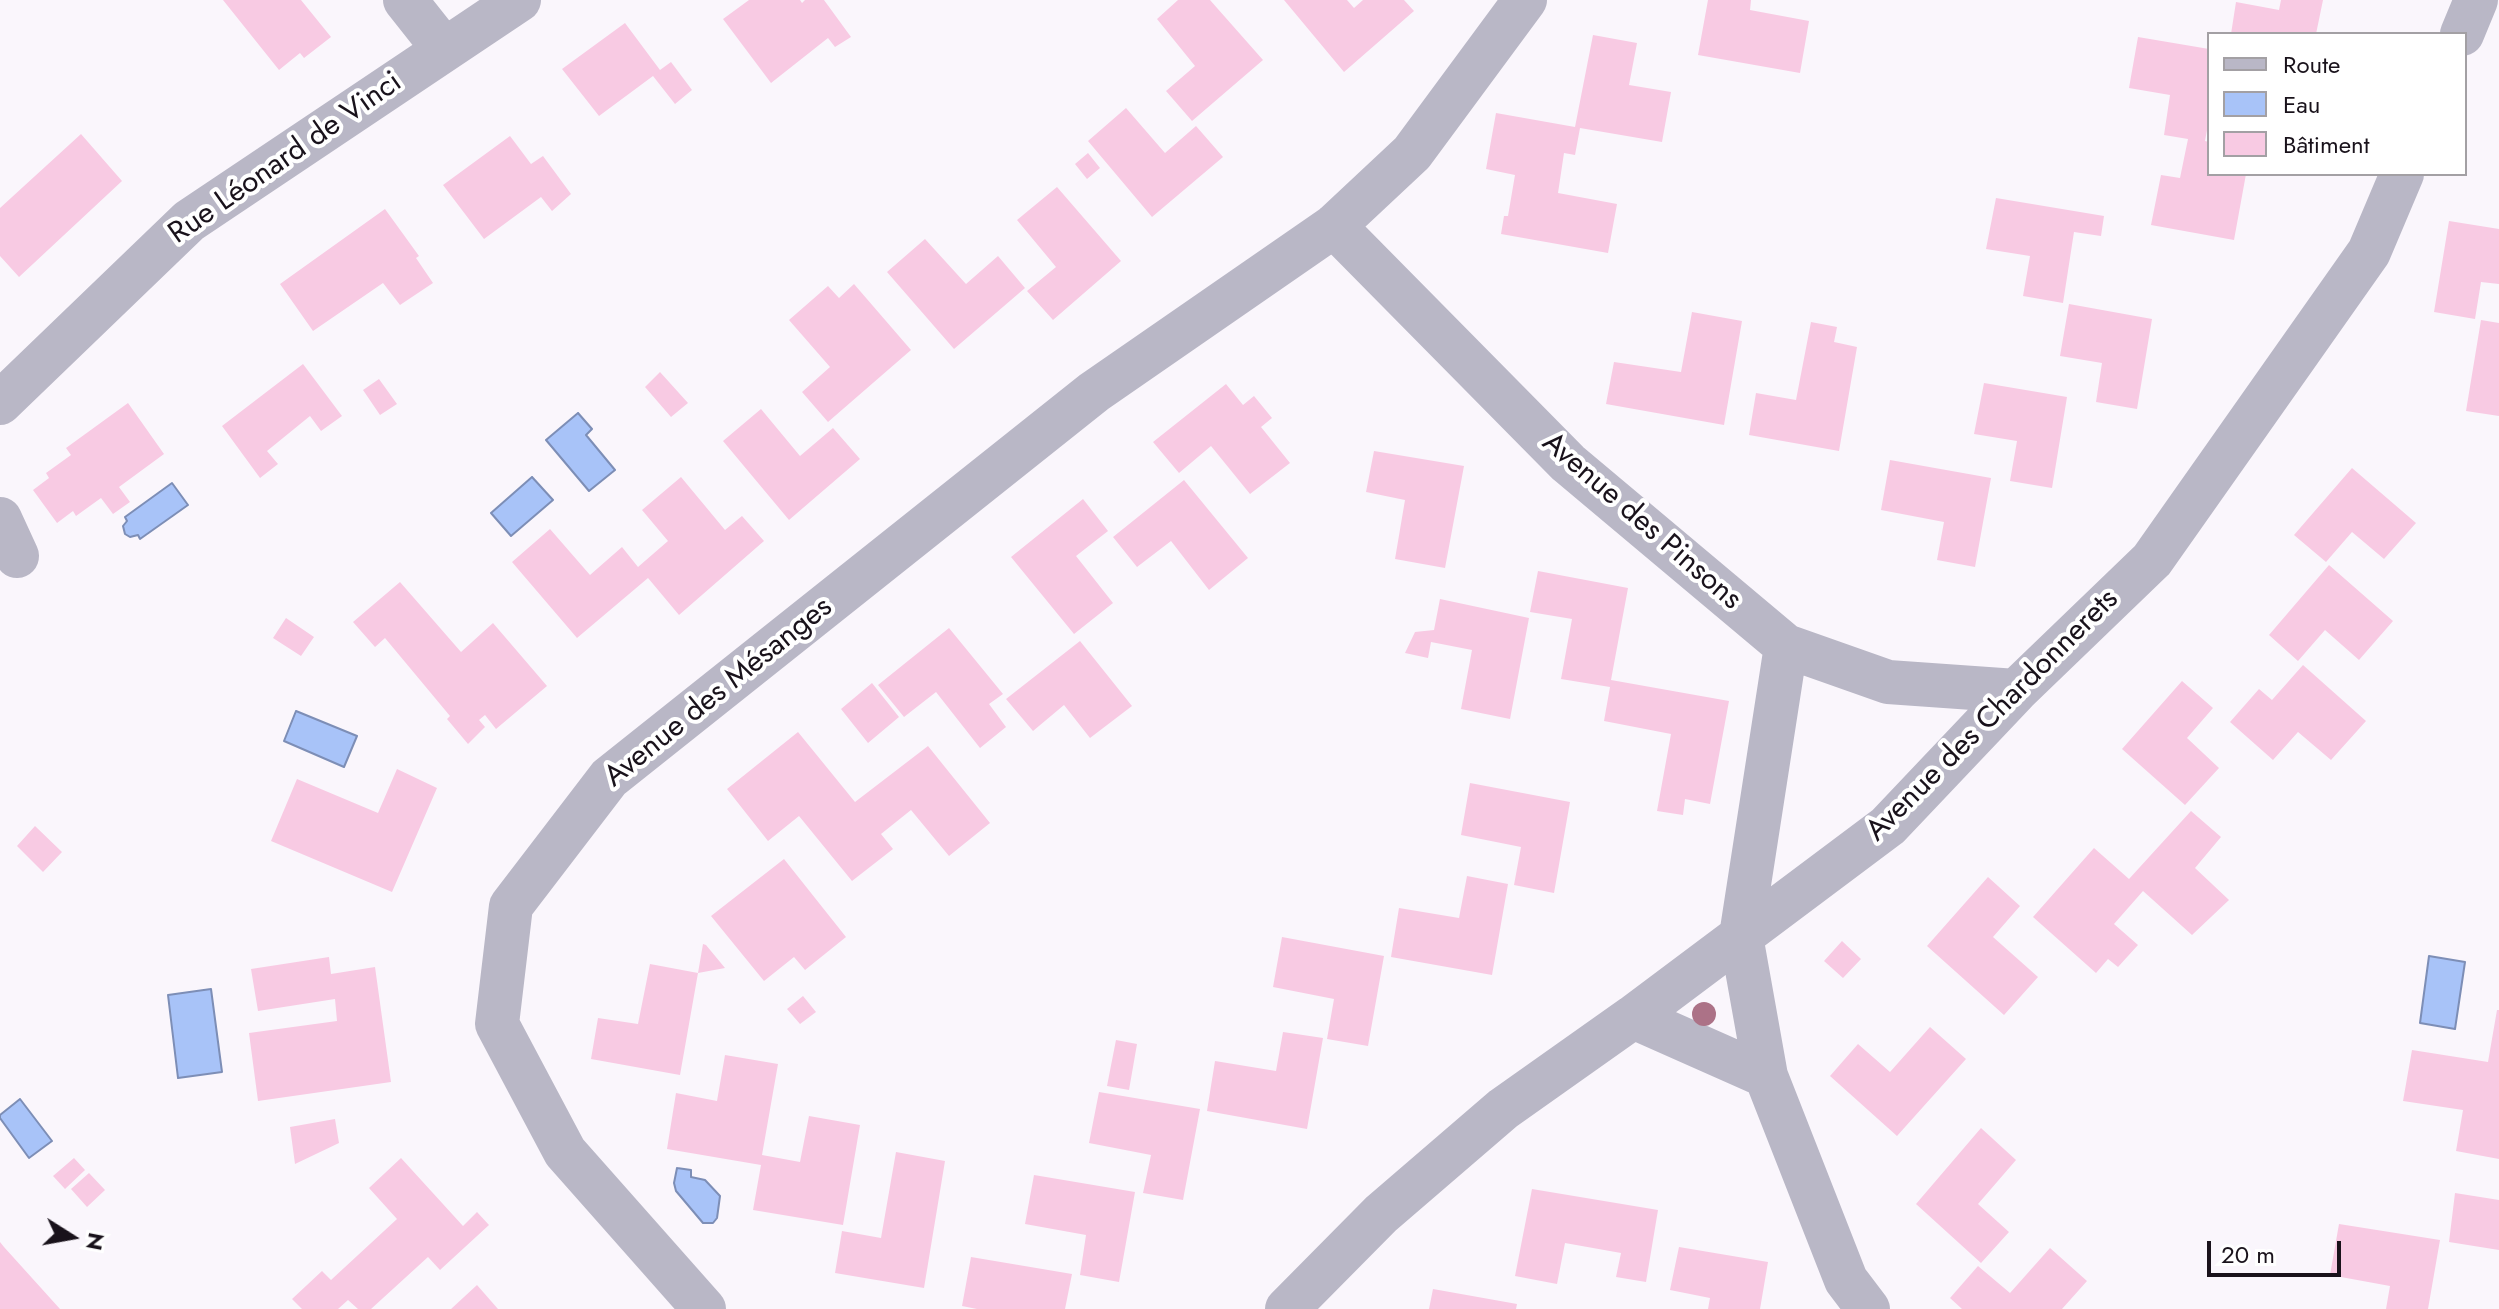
<!DOCTYPE html>
<meta charset="utf-8">
<style>
body{margin:0}
#map{position:relative;width:2499px;height:1309px;overflow:hidden;background:#faf6fc;font-family:Jost,sans-serif}
canvas{display:block}
.legend{position:absolute;left:2207px;top:32px;width:260px;height:144px;box-sizing:border-box;background:#fff;border:2px solid #a3a0a4;margin:0;padding:10px 14px;list-style:none;font-size:24px;color:#19121b}
.legend li{display:flex;align-items:center;gap:16px;height:40px}
.legend b{width:40px;border:2px solid #a3a0a4}
.north{position:absolute;left:32px;top:1197px;width:80px;height:80px;-webkit-text-stroke:6px #fff;paint-order:stroke;rotate:101deg;font-size:22px;font-weight:700;line-height:32px;text-align:center;color:#19121b}
.north::after{content:'';display:block;margin:auto;width:28px;height:36px;background:#19121b;clip-path:polygon(50% 0,100% 100%,50% 72%,0 100%)}
.scale{position:absolute;left:2207px;top:1241px;width:134px;height:36px;box-sizing:border-box;border:4px solid #19121b;border-top:0;padding-left:10px;font-size:24px;line-height:28px;white-space:nowrap;color:#19121b;-webkit-text-stroke:6px #fff;paint-order:stroke}
</style>
<div id="map">
<canvas width="2499" height="1309"></canvas>
<ul class="legend">
<li><b style="height:10px;background:#b9b7c6"></b>Route</li>
<li><b style="height:22px;background:#a8c3f8"></b>Eau</li>
<li><b style="height:22px;background:#f8cae3"></b>Bâtiment</li>
</ul>
<div class="north">N</div>
<div class="scale">20 m</div>
</div>
<script>
const ctx = document.querySelector('canvas').getContext('2d');
ctx.lineJoin = 'round';
function fill(path, color) { ctx.fillStyle = color; ctx.fill(path, 'evenodd'); }
const shape = rows => new Path2D(rows.map(r => 'M' + r).join(''));
function trace(path, color, width, dash) { ctx.strokeStyle = color; ctx.lineWidth = width; ctx.lineCap = dash ? 'butt' : 'round'; ctx.setLineDash(dash || []); ctx.stroke(path); }
function label(font, color, halo, rows, align = 'center') {
  ctx.font = font + ' Jost,sans-serif'; ctx.lineWidth = 8; ctx.setLineDash([]); ctx.textBaseline = 'middle'; ctx.strokeStyle = halo; ctx.fillStyle = color; for (const [text, x, y, turn = 0] of rows) {
    ctx.save(); ctx.translate(x, y); ctx.rotate((+turn || 0) * Math.PI / 180); ctx.textAlign = isNaN(turn) ? turn : align; if (halo) ctx.strokeText(text, 0, 0); ctx.fillText(text, 0, 0); ctx.restore();
  }
}
const water = shape([
 [578,413,592,429,586,435,615,470,589,491,546,440,578,413],
 [532,477,553,500,511,536,491,513,532,477],
 [172,483,188,505,140,539,138,535,130,537,125,534,123,526,127,521,125,517,172,483],
 [296,711,357,736,344,767,284,741,296,711],
 [2429,956,2465,962,2455,1029,2420,1023,2429,956],
 [211,989,222,1072,178,1078,168,995,211,989],
 [20,1099,52,1141,29,1158,0,1118,0,1115,20,1099],
 [677,1168,691,1170,691,1177,705,1180,720,1196,717,1218,713,1223,703,1223,676,1191,674,1183,677,1168]
]);
fill(water, '#a8c3f8');
trace(water, '#7d8eb6', 2);
fill(shape([
 [223,0,301,0,331,37,304,58,300,53,279,70],
 [749,0,800,0,802,3,805,0,824,0,851,37,835,47,828,38,771,83,723,19],
 [1178,0,1210,0,1263,60,1192,121,1166,91,1195,66,1157,19],
 [1284,0,1347,0,1354,8,1363,0,1404,0,1414,11,1344,72],
 [1708,0,1751,0,1750,10,1809,21,1800,73,1698,55],
 [2281,0,2323,0,2316,34,2231,34,2236,2,2279,10],
 [625,23,660,70,671,62,692,90,675,104,653,76,599,116,562,69],
 [1593,35,1637,43,1629,85,1671,92,1662,142,1580,128,1575,155,1564,153,1558,193,1617,204,1608,253,1501,234,1504,216,1508,216,1515,175,1486,169,1496,113,1575,127],
 [2138,37,2209,49,2209,119,2205,141,2209,142,2209,174,2246,174,2234,240,2151,225,2161,175,2180,178,2188,139,2164,135,2170,95,2129,88],
 [1126,108,1165,153,1196,126,1223,157,1152,217,1088,141],
 [81,134,122,181,19,277,0,256,0,208],
 [510,136,531,164,543,156,571,194,552,211,541,197,484,239,443,185],
 [1088,153,1100,168,1087,179,1075,164],
 [1057,187,1121,261,1053,320,1027,291,1056,267,1017,220],
 [1996,198,2104,216,2101,236,2074,232,2063,303,2023,296,2030,256,1986,249],
 [385,209,419,256,416,258,433,283,400,305,383,283,313,331,280,284],
 [2449,221,2499,229,2499,284,2481,282,2475,319,2434,312],
 [925,239,966,284,998,256,1025,288,954,349,887,272],
 [854,284,911,350,828,422,802,392,830,367,789,320,828,286,839,298],
 [2069,304,2152,319,2137,409,2096,402,2102,363,2060,356],
 [1692,312,1742,321,1724,425,1606,404,1614,362,1681,372],
 [2481,320,2499,323,2499,416,2466,411],
 [1811,322,1837,327,1834,342,1857,347,1839,451,1749,435,1756,393,1796,400],
 [303,364,342,416,321,431,310,416,267,451,278,464,260,478,222,426],
 [660,372,688,403,671,417,645,387],
 [379,379,397,404,380,415,363,390],
 [1984,383,2067,397,2052,488,2010,481,2017,441,1974,434],
 [1226,384,1243,405,1254,396,1272,418,1261,427,1290,463,1250,494,1211,446,1179,473,1153,442],
 [128,403,164,454,119,487,130,502,113,514,101,498,76,516,73,511,57,523,33,490,49,478,46,473,71,455,66,448],
 [761,409,800,456,833,428,860,459,789,520,723,441],
 [1374,451,1464,466,1445,568,1395,559,1405,500,1366,492],
 [1890,460,1991,478,1975,567,1937,560,1944,522,1881,510],
 [2352,468,2416,523,2384,559,2352,532,2326,562,2294,535],
 [681,477,725,530,742,516,764,541,679,615,648,578,577,638,512,562,550,529,590,575,622,547,638,567,668,541,642,510],
 [1184,480,1248,558,1209,590,1171,541,1137,567,1113,537],
 [1083,499,1108,531,1076,556,1113,603,1074,634,1011,557],
 [2329,565,2393,621,2359,660,2325,630,2298,661,2269,635],
 [1538,571,1628,588,1611,680,1729,701,1710,804,1685,799,1683,815,1657,811,1671,734,1604,721,1610,687,1561,679,1572,619,1530,612],
 [400,582,461,652,493,623,547,686,496,729,485,715,479,720,485,727,468,744,447,719,450,716,385,638,375,647,353,622],
 [1440,599,1529,618,1510,719,1461,709,1472,650,1431,642,1428,658,1405,653,1415,632,1434,630],
 [286,618,314,637,301,656,273,638],
 [949,628,1003,694,989,704,1006,727,980,748,936,692,904,717,878,685],
 [1080,641,1132,706,1090,738,1064,705,1033,731,1006,699],
 [2303,665,2366,721,2331,760,2298,732,2273,760,2230,722,2259,689,2272,700],
 [2182,681,2213,708,2187,738,2219,768,2185,805,2122,749],
 [872,683,899,717,868,743,841,709],
 [798,732,855,802,928,746,990,823,949,856,911,810,881,834,893,849,852,881,799,816,768,841,727,789],
 [397,769,437,788,392,892,271,841,297,779,378,813],
 [1470,783,1570,802,1554,893,1514,885,1521,847,1461,835],
 [2191,811,2221,837,2195,868,2229,900,2192,935,2143,891,2114,924,2138,945,2118,967,2108,959,2096,973,2033,917,2094,848,2129,879],
 [35,826,62,852,43,872,17,846],
 [784,859,846,937,805,970,794,957,764,981,711,916],
 [1467,876,1508,884,1492,975,1391,957,1399,908,1459,918],
 [1988,877,2020,906,1993,937,2038,977,2004,1015,1927,946],
 [1282,937,1384,956,1368,1046,1327,1039,1334,999,1273,987],
 [1842,941,1861,959,1843,978,1824,961],
 [703,944,706,945,725,968,698,973],
 [329,957,331,974,375,967,391,1082,258,1101,249,1033,337,1021,335,999,258,1011,251,969],
 [650,964,698,973,680,1075,591,1059,598,1018,638,1024],
 [803,996,816,1012,800,1024,787,1009],
 [2497,1010,2499,1010,2499,1159,2456,1151,2463,1110,2403,1101,2412,1050,2488,1062],
 [1930,1027,1966,1059,1897,1136,1830,1076,1858,1044,1890,1072],
 [1283,1032,1323,1038,1307,1129,1207,1111,1215,1061,1276,1071],
 [1116,1040,1137,1044,1129,1090,1107,1086],
 [725,1055,778,1064,762,1155,800,1162,809,1116,860,1125,843,1225,753,1210,761,1165,667,1149,676,1093,717,1101],
 [1099,1092,1200,1109,1183,1200,1143,1193,1151,1155,1089,1143],
 [335,1119,339,1143,295,1164,290,1127],
 [1981,1128,2016,1160,1978,1204,2009,1232,1981,1263,1916,1204],
 [896,1152,945,1161,924,1288,835,1273,842,1231,881,1238],
 [74,1158,85,1170,65,1189,53,1176],
 [401,1158,463,1226,477,1212,489,1225,440,1270,428,1257,371,1309,358,1309,348,1300,338,1309,302,1309,292,1299,322,1271,331,1280,397,1219,369,1188],
 [89,1173,105,1190,87,1207,71,1189],
 [1034,1175,1135,1192,1119,1282,1080,1275,1086,1235,1025,1224],
 [1532,1189,1658,1210,1646,1282,1616,1277,1621,1253,1565,1243,1557,1284,1515,1276],
 [2455,1193,2499,1200,2499,1250,2449,1242],
 [2339,1224,2440,1240,2428,1309,2386,1309,2390,1286,2330,1275],
 [0,1242,4,1247,60,1309,0,1309],
 [1679,1247,1768,1262,1760,1309,1708,1309,1710,1298,1670,1290],
 [2050,1248,2087,1281,2062,1309,1962,1309,1950,1298,1978,1266,2010,1293],
 [971,1257,1072,1274,1065,1309,977,1309,962,1306],
 [477,1285,498,1309,451,1309],
 [1433,1289,1517,1304,1516,1309,1429,1309]
]), '#f8cae3');
trace(shape([
 [405,0,443,48],
 [2462,34,2476,0],
 [1334,226,1568,463,1786,646,1888,682,2016,691],
 [0,403,189,221,519,0],
 [0,519,17,556],
 [1786,646,1741,936,1766,1076,1846,1280,1868,1309],
 [1633,1017,1766,1076],
 [704,1309,565,1152,497,1024,511,906,609,778,1094,392,1334,226,1412,153,1525,0],
 [1287,1309,1381,1214,1503,1109,1633,1017,1888,826,2016,691,2152,560,2369,252,2402,174]
]), '#b9b7c6', 44);
ctx.fillStyle = '#ac7287';
for (const [x, y] of [
 [1704,1014]
]) { ctx.beginPath(); ctx.arc(x, y, 12, 0, 2 * Math.PI); ctx.fill(); }
label('30px', '#19121b', '#fff', [
 ["Rue Léonard de Vinci",286,159,-35],
 ["Avenue des Pinsons",1641,522,41],
 ["Avenue des Mésanges",719,693,-39],
 ["Avenue des Chardonnerets",1993,716,-45]
]);
</script>
